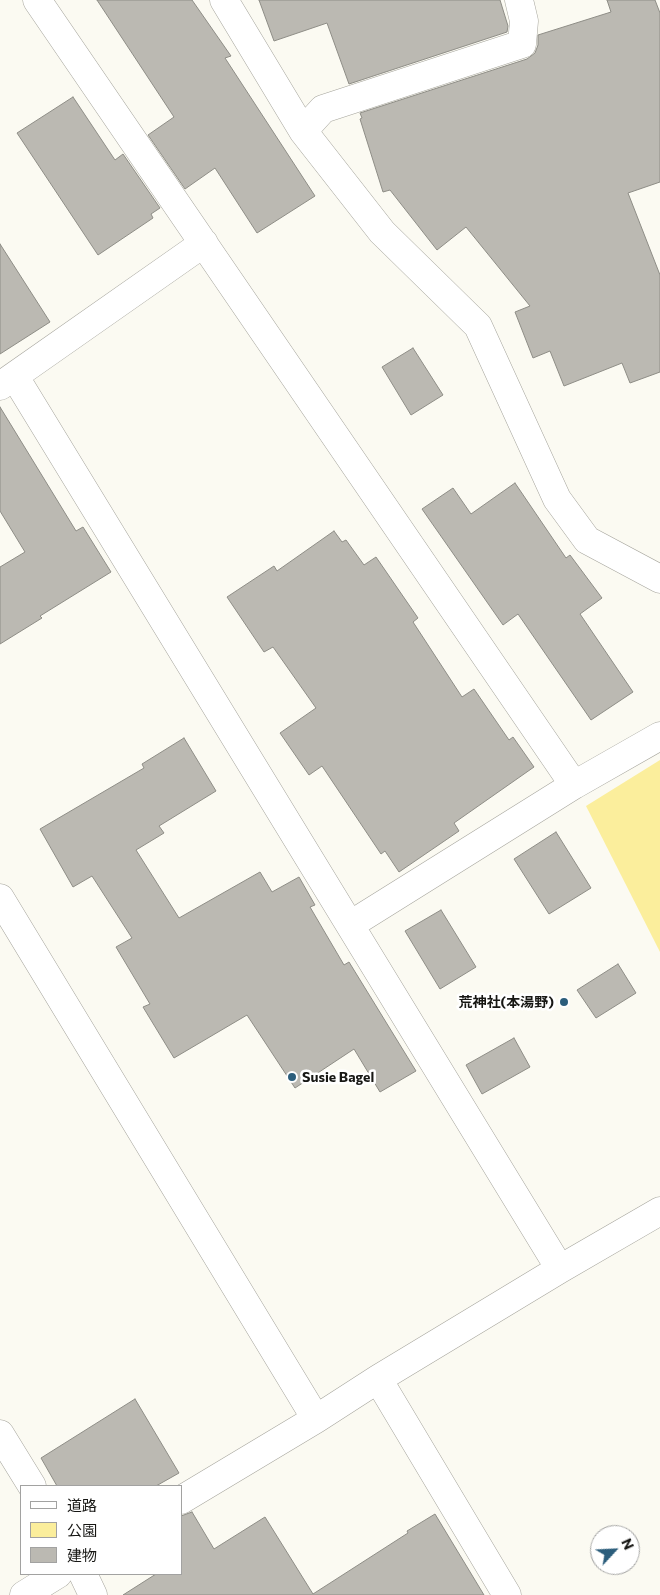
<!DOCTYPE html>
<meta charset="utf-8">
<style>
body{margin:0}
#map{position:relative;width:660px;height:1595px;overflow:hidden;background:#fbfaf2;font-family:Commissioner,"Noto Sans JP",sans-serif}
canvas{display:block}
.legend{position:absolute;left:20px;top:1485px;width:162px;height:90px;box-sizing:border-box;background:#fff;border:1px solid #a2a2a1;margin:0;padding:6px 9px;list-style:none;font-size:15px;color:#171714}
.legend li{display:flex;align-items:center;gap:10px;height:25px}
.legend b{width:25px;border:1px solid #a2a2a1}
.north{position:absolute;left:590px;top:1525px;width:50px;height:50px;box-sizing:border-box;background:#fff;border:1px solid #a2a2a1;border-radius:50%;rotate:65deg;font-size:14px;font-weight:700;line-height:20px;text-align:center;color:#171714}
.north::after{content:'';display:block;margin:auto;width:18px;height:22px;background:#2b5d7b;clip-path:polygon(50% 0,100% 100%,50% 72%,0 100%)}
</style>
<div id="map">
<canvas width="660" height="1595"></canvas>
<ul class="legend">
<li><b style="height:6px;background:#fff"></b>道路</li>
<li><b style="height:14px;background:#fbee9c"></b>公園</li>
<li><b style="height:14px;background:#bbb9b2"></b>建物</li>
</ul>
<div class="north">N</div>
</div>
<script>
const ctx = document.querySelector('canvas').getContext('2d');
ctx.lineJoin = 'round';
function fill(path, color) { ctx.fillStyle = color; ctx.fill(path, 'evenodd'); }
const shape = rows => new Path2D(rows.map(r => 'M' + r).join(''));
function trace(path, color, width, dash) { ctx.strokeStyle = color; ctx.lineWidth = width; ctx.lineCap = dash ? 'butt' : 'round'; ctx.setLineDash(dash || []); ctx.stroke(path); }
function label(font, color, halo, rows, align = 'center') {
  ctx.font = font + ' Commissioner,"Noto Sans JP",sans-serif'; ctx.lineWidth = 5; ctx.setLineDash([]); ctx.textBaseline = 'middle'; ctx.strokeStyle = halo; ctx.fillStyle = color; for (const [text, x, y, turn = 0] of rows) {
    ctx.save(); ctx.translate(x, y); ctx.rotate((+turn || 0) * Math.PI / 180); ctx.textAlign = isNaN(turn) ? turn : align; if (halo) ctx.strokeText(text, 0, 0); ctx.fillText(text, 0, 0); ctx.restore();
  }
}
fill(shape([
 [660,760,660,952,586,806]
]), '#fbee9c');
const building = shape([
 [97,0,192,0,231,56,225,58,315,196,257,233,215,168,185,189,148,135,174,117,97,0],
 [259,0,500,0,508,26,507,32,349,84,327,23,274,41,259,0],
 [607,0,655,0,660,13,660,182,628,193,660,275,660,372,630,383,622,363,564,386,550,351,533,358,515,312,530,306,466,227,437,250,390,190,383,192,360,119,362,118,360,113,527,59,535,53,538,45,538,35,611,12,607,0],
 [73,97,115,160,123,154,160,208,151,214,153,218,98,255,17,133,73,97],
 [0,244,50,322,0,354,0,244],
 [413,348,443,395,411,415,382,367,413,348],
 [0,407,76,531,83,527,111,572,40,616,42,618,0,644,0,567,25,552,0,511,0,407],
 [515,483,566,558,570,555,602,598,580,614,633,692,591,720,518,614,503,625,422,509,453,488,471,514,515,483],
 [334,531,342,542,346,540,364,565,376,557,418,618,413,622,462,697,474,689,509,740,513,737,534,767,454,823,459,831,399,872,385,851,381,854,322,766,309,775,280,733,316,708,273,647,264,652,227,597,274,566,277,571,334,531],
 [184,738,216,791,159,826,164,833,136,850,179,918,260,872,272,892,299,877,315,905,310,907,344,965,349,962,416,1071,380,1092,354,1049,295,1088,247,1015,174,1058,143,1007,150,1004,116,947,132,938,92,876,73,887,40,829,144,768,142,764,184,738],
 [556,832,591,888,549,914,514,859,556,832],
 [441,910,476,967,440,989,405,931,441,910],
 [618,964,636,993,596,1018,577,990,618,964],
 [514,1038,530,1067,482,1094,466,1065,514,1038],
 [135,1399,179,1473,156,1486,57,1486,41,1458,135,1399],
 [192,1512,214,1549,265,1517,313,1594,408,1533,407,1531,435,1514,484,1595,123,1595,156,1574,181,1574,181,1516,192,1512]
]);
fill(building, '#bbb9b2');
trace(building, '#8e8d86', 1);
const minor = shape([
 [37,0,574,785],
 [224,0,303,131,382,232,478,326,557,499,587,540,660,579],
 [303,131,323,109,522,44,524,21,519,0],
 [15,377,560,1269],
 [0,386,204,243],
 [0,898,316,1419,181,1500],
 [350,925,574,785,660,736],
 [378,1379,507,1595],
 [316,1419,378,1379,560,1269,660,1211],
 [0,1434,32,1486],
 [83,1574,93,1595],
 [24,1595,58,1574]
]);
trace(minor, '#a5a49c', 29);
trace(minor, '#fff', 28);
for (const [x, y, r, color] of [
 [564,1002,5,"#2b5d7b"],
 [292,1077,5,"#2b5d7b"]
]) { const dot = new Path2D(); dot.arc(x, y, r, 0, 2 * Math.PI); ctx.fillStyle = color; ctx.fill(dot); trace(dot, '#fff', 2); }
label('bold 14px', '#171714', '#fff', [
 ["荒神社(本湯野)",554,1002],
 ["Susie Bagel",302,1077,"left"]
], 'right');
</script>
